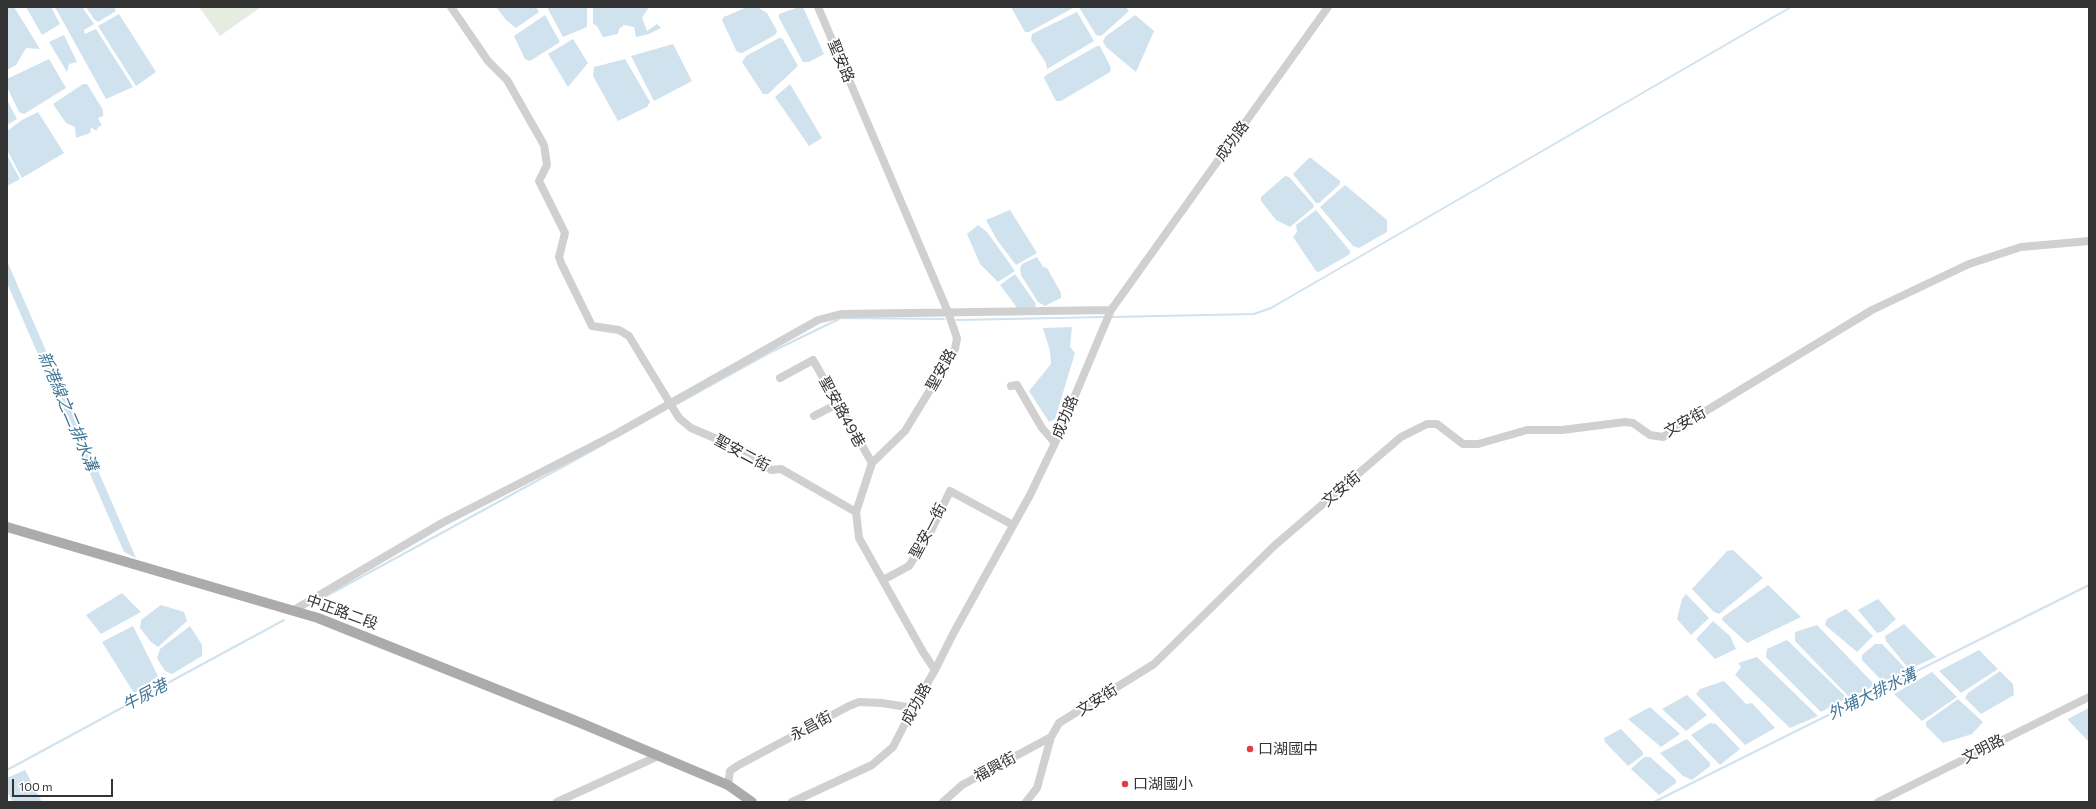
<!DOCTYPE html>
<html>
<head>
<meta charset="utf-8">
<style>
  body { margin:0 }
  #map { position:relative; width:2096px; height:809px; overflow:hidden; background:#fff; font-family:Commissioner,sans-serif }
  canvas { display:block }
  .frame { position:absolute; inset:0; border:8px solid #333; pointer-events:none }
  .scale { position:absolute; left:12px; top:779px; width:101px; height:18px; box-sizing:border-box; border:2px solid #333; border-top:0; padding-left:5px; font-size:12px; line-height:14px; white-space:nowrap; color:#333; -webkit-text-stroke:3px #fff; paint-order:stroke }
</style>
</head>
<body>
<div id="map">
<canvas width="2096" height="809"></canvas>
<div class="frame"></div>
<div class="scale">100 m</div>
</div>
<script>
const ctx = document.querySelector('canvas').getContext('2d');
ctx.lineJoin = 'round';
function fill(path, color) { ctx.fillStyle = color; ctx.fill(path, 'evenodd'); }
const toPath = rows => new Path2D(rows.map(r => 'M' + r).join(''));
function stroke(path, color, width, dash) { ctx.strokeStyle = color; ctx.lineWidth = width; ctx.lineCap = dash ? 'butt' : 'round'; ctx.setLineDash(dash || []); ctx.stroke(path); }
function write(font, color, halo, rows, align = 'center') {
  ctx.font = font + ' Commissioner,"Noto Sans TC",sans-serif'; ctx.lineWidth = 4; ctx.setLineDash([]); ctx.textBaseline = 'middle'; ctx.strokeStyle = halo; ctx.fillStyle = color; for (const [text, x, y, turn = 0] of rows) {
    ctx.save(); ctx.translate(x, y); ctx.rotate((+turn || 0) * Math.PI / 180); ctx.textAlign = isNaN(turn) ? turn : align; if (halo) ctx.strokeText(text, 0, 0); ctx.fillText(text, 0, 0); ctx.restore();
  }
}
const green = toPath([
  [199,7,261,7,220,36]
]);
const water = toPath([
  [7,7,14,7,40,49,26,48,16,65,7,70],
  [26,7,51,7,60,24,42,35],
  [55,7,82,7,94,24,84,30,85,34,96,29,133,87,106,99],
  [86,7,114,7,116,11,98,22,94,19],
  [496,7,536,7,539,12,516,28,506,20],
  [547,7,587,7,587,27,563,37],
  [593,7,649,7,642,18,647,31,657,24,661,28,649,34,636,37,634,27,624,25,619,29,618,34,603,37,597,26,593,24],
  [747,7,757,7,767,13,777,31,775,35,742,53,737,52,722,20,724,17],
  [799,7,803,7,824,54,809,62,803,62,779,18,779,14],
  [1011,7,1072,7,1073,8,1029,32,1025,32],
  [1079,7,1126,7,1129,11,1101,36,1096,35],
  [1077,12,1094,41,1047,69,1046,63,1031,40,1032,34],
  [119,14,156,72,136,86,98,26],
  [545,15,560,42,530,61,525,59,514,36],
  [1135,15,1154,31,1136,72,1106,47,1103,42,1105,37],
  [64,35,77,62,69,64,67,72,49,42],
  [779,38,782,38,798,66,768,94,763,94,742,62,746,56],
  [573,39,588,63,568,87,548,54],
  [673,44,692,81,654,101,631,56],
  [1097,46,1100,46,1111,68,1110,72,1061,101,1056,101,1044,78,1046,75],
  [49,59,66,88,24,114,19,112,7,87,7,79],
  [625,59,650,102,647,107,618,121,593,76,594,67],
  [83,84,87,84,103,110,103,116,98,118,102,126,99,126,96,131,91,127,90,133,76,138,75,127,66,123,53,104],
  [790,84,822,138,809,146,775,97],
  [7,100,17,119,7,125],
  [38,112,64,153,22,178,7,150,7,131,22,120],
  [7,155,20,179,7,186],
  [1309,158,1311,158,1340,181,1340,184,1319,203,1316,203,1293,174],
  [1285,176,1289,177,1313,204,1314,207,1290,227,1276,220,1261,201,1261,197],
  [1345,185,1387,220,1387,232,1359,248,1353,246,1320,207],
  [1010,210,1037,253,1016,265,997,240,986,220],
  [1316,210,1350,251,1350,254,1319,272,1316,271,1293,237,1297,232,1296,225],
  [978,225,987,232,1015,271,998,282,980,264,967,234],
  [1037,257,1043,267,1047,268,1061,293,1061,298,1045,306,1038,302,1021,275,1020,268,1022,264],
  [7,261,136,558,124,552,7,283],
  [1015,274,1036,304,1035,308,1018,309,1000,285],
  [1072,327,1070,347,1075,353,1055,419,1049,422,1029,391,1051,364,1050,351,1043,328],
  [1733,550,1763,578,1719,614,1714,612,1692,589,1727,551],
  [1768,585,1801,617,1747,643,1722,620,1723,617],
  [122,593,141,612,101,634,86,615],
  [1686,594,1709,618,1691,635,1677,619,1682,599],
  [1878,599,1896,619,1883,631,1877,633,1858,610],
  [161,605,184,612,187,621,158,647,151,642,140,628,141,620],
  [1846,609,1873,636,1857,652,1825,625,1827,619],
  [1713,621,1730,636,1736,649,1715,659,1696,639],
  [1904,624,1936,657,1909,669,1886,641,1885,636],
  [1817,625,1872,682,1873,686,1850,698,1795,641,1795,632],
  [133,626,158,676,134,693,102,642],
  [190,626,202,645,202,656,172,674,165,671,157,658,160,649],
  [1787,640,1845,696,1845,699,1821,712,1766,657,1767,649],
  [1875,644,1882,644,1905,668,1906,673,1884,683,1862,660,1862,655],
  [1979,650,1998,669,1961,693,1939,671],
  [1757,657,1818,716,1790,728,1735,675,1741,667,1738,663],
  [2000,671,2013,684,2014,695,1981,714,1965,698,1968,693],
  [1932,672,1957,697,1922,721,1894,694],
  [1724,681,1746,704,1752,703,1775,728,1745,745,1696,694,1700,689],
  [1687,695,1707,715,1686,731,1662,709],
  [1958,699,1983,722,1972,734,1943,743,1926,726,1926,722],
  [1650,707,1680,734,1661,747,1628,719],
  [2089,708,2089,742,2069,721,2068,719],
  [1710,723,1716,724,1740,749,1720,765,1691,735],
  [1621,729,1643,752,1643,755,1628,766,1605,742,1604,738],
  [1687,739,1710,763,1710,766,1692,780,1683,776,1660,753],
  [1644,757,1650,757,1676,780,1676,783,1659,795,1631,769],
  [25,770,42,802,13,802,7,792,7,778]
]);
const stream = toPath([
  [1111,317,1254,314,1271,308,1791,7],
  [957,320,1106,317],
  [675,405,771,352,841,318,944,319],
  [310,605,606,443],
  [7,770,284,620],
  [1654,802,2089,585]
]);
const minor = toPath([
  [451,7,488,61,507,80,544,145,547,165,539,181,565,233,559,257,561,263,592,326,619,330,629,336,679,418,691,428,750,453,771,470,781,469,856,512],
  [818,7,948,312,957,338,955,349,905,431,872,463,856,512,859,538,923,652,935,670],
  [780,378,813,360,872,463],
  [1011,386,1017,385,1042,428,1055,443],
  [814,416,837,404],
  [883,580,909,566,929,535,950,491,1013,525],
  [294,610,442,523,616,434,818,320,841,314,1111,310],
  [728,785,730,771,737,766,849,706,859,702,882,703,913,708],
  [557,802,656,757],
  [792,802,872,765,893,747,913,708,935,670,953,634,1030,495,1055,443,1111,310,1328,7],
  [943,802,962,785,1051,737],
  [1026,802,1037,788,1051,737,1059,723,1154,664,1274,546,1401,437,1427,424,1437,424,1463,444,1478,444,1527,430,1562,430,1625,422,1633,423,1650,435,1663,437,1872,310,1969,264,2021,247,2089,241],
  [1878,802,2089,697]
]);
const major = toPath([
  [7,527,318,618,576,721,728,785,752,802]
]);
const markers = [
  [1250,749,4,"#e63946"],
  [1125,784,4,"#e63946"]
];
const streetNames = [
  ["聖安路",841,61,67],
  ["成功路",1232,141,-54],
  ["聖安路",941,370,-61],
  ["聖安路49巷",842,412,61],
  ["成功路",1065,417,-68],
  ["文安街",1685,422,-29],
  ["聖安二街",742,453,28],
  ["文安街",1341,489,-40],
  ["聖安一街",928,531,-62],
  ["中正路二段",342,612,20],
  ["文安街",1097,700,-32],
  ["成功路",916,704,-61],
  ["永昌街",811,726,-28],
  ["文明路",1983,749,-27],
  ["福興街",995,767,-28]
];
const poiNames = [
  ["口湖國中",1258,749],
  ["口湖國小",1133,784]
];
const waterNames = [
  ["新港線之二排水溝",68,411,67],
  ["外埔大排水溝",1872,694,-26],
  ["牛尿港",145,695,-28]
];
fill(green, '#e6ecdf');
fill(water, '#cfe2ee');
stroke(stream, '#cfe2ee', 2);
stroke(minor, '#d0d0d0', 8);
stroke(major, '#ababab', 10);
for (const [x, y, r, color] of markers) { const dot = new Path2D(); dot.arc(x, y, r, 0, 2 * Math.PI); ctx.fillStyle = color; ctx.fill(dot); stroke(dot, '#fff', 1.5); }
write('15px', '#333', '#fff', streetNames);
write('15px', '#333', '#fff', poiNames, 'left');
write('italic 16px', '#3f7597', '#fff', waterNames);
</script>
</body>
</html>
